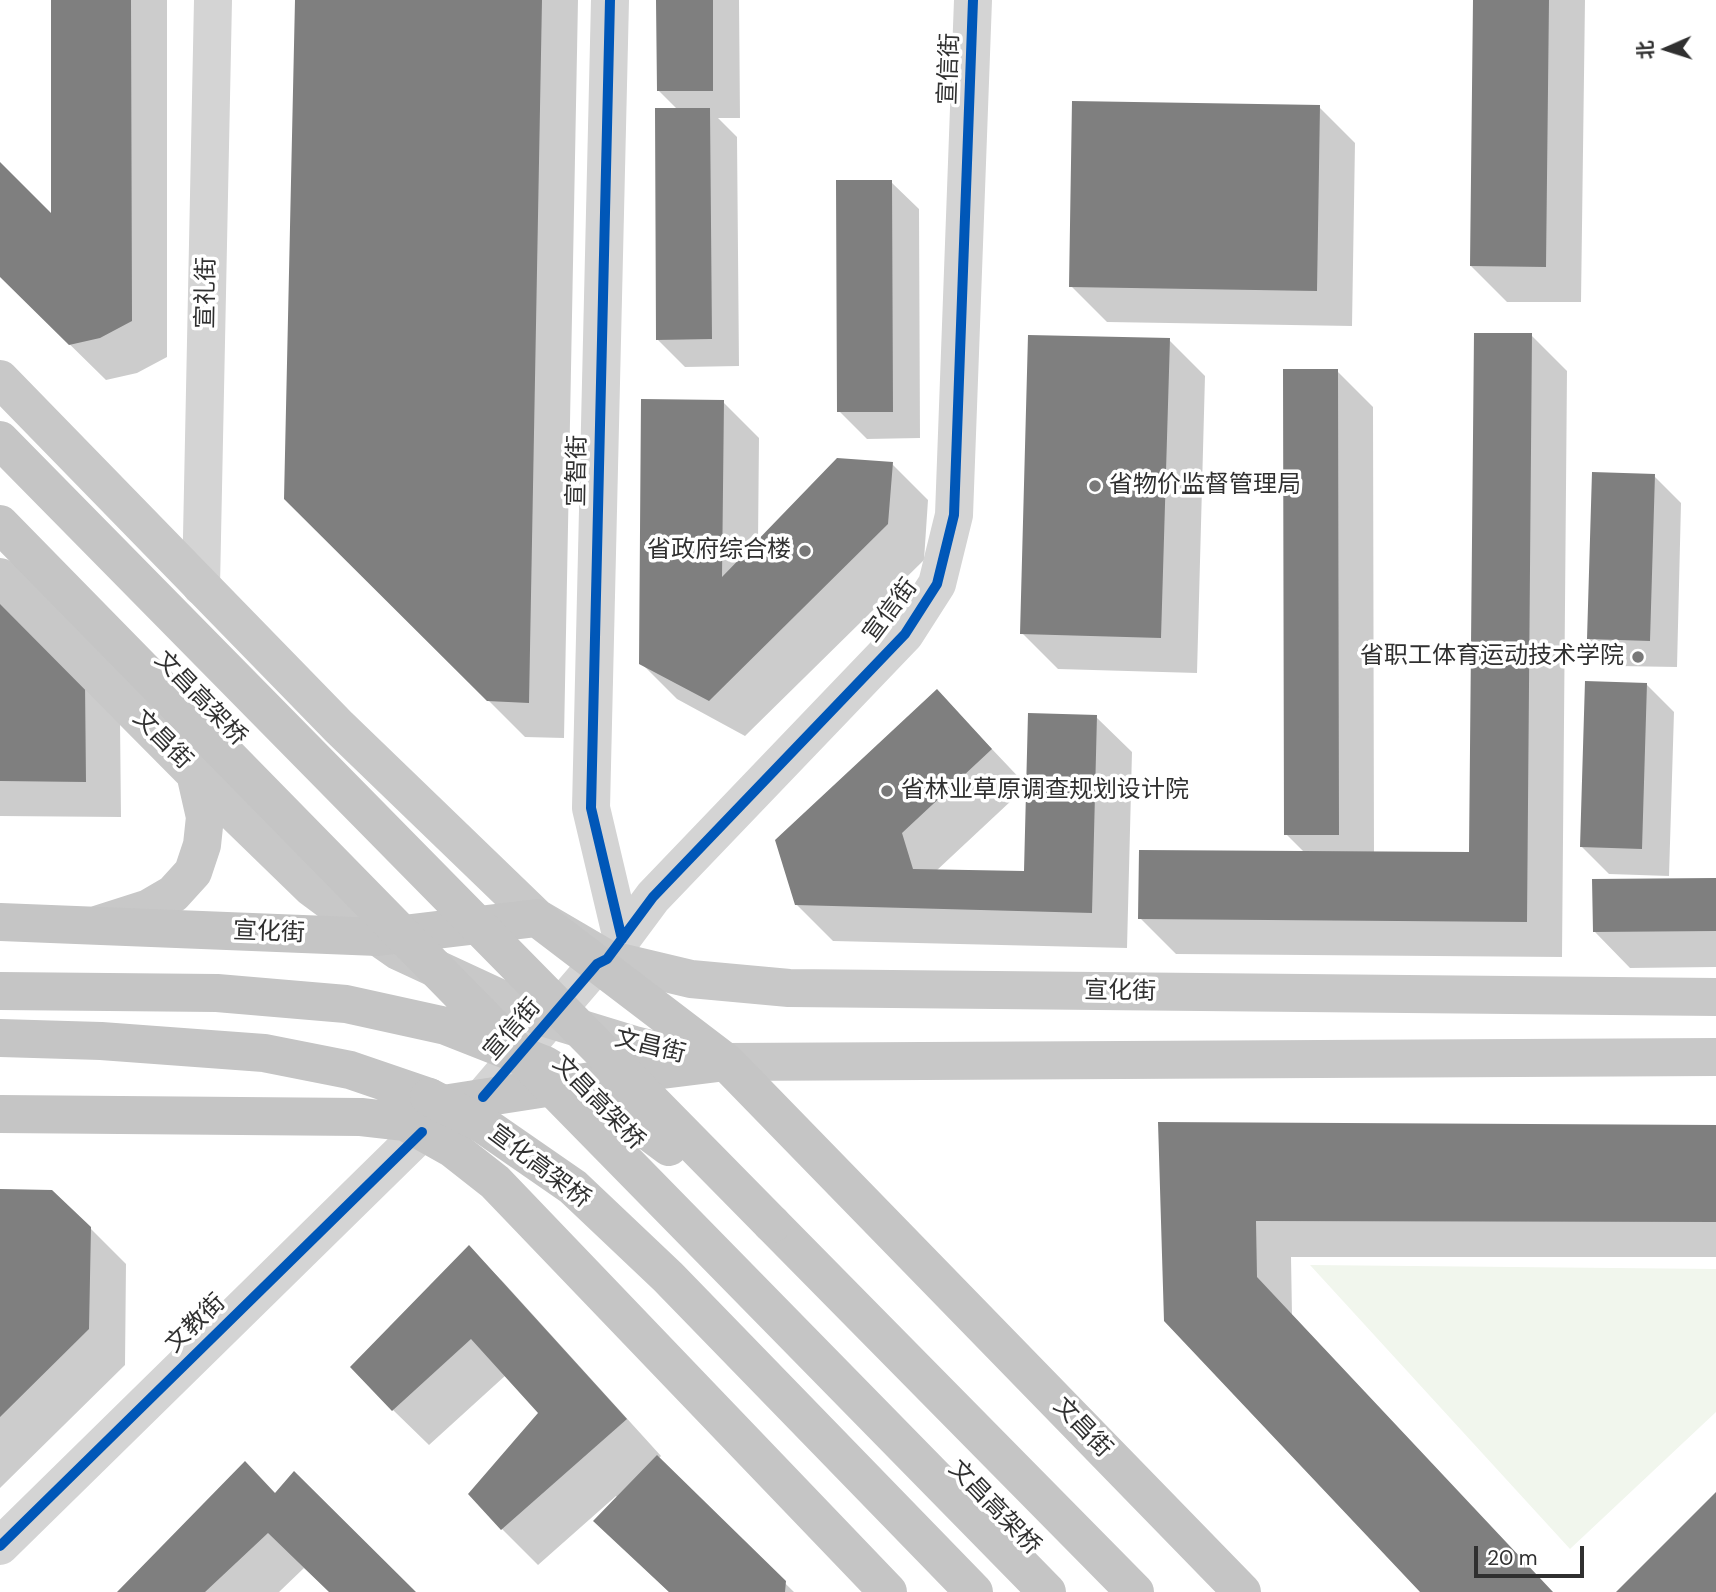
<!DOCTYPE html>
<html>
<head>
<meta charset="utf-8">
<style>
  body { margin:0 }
  #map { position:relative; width:1716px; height:1592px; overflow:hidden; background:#fff; font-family:"DM Sans","Noto Sans SC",sans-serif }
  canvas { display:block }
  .north { position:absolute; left:1632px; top:14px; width:70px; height:70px; -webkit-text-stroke:5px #fff; paint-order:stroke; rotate:267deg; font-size:19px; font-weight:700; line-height:28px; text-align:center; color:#303030 }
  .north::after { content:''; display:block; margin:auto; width:24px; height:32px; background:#303030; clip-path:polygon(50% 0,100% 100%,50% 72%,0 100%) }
  .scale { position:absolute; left:1474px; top:1546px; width:110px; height:32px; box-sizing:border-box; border:4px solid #303030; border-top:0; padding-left:9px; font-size:21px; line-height:24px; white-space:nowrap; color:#303030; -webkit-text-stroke:5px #fff; paint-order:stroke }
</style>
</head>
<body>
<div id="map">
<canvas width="1716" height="1592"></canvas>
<div class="north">北</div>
<div class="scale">20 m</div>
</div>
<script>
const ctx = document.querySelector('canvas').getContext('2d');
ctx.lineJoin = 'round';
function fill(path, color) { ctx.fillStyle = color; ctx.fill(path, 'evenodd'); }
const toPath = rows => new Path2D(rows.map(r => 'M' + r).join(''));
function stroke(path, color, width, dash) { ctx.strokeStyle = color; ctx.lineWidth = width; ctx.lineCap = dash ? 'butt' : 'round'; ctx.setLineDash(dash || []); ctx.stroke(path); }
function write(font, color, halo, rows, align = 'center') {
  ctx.font = font + ' "DM Sans","Noto Sans SC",sans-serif'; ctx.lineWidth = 7; ctx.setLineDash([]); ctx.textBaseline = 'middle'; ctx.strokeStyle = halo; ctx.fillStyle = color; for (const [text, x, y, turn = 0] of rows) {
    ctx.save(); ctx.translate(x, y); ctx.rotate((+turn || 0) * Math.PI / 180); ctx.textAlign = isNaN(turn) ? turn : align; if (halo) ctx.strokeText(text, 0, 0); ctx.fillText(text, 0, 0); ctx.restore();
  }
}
const green = toPath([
  [1310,1265,1716,1269,1716,1412,1570,1549]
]);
const shadow = toPath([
  [53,0,167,0,167,357,137,373,106,380,0,276,0,164,52,217],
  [297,0,578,0,564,738,525,737,286,498],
  [658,0,739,0,740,118,718,118,737,137,739,366,685,367,657,339,678,110,659,91],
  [1475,0,1585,0,1581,302,1507,302,1471,266],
  [1319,107,1355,143,1352,326,1107,322,1071,286],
  [891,182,919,209,920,438,867,439,839,411],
  [1531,335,1567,371,1562,957,1176,954,1140,918,1305,853,1286,834,1337,371,1373,407,1374,853,1471,854],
  [1169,340,1205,376,1197,673,1058,669,1022,633],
  [723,402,759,438,758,543,892,464,928,500,924,560,745,736,677,699,641,663],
  [1654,476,1681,503,1677,667,1617,666,1589,639],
  [0,605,120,721,121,817,0,816],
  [1646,684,1674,712,1669,876,1609,874,1582,847],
  [1096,717,1132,752,1127,948,833,941,797,905,972,728,1027,786,936,871,1026,873],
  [1716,879,1716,967,1630,968,1595,932],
  [1160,1124,1716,1127,1716,1257,1291,1257,1292,1315,1552,1592,1422,1592],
  [0,1191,90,1228,126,1264,125,1365,0,1488],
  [469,1247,504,1283,661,1456,658,1459,794,1592,669,1592,595,1521,618,1498,616,1496,538,1565,502,1529,471,1494,541,1413,506,1375,429,1445,393,1410],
  [276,1494,413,1592,330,1592,304,1568,279,1592,119,1592]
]);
const building = toPath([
  [51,0,131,0,132,321,100,338,69,345,0,277,0,162,51,213],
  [295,0,542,0,529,703,487,701,284,499],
  [656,0,713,0,713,91,657,91],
  [1473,0,1549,0,1546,267,1470,266],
  [1072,101,1320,105,1317,291,1069,287],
  [655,108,710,108,712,339,656,340],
  [836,180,892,180,893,412,837,412],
  [1474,333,1532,333,1527,922,1138,919,1139,850,1469,852],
  [1028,335,1170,338,1161,638,1020,634],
  [1283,369,1338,369,1339,835,1284,835],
  [641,399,724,400,722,577,837,458,893,462,888,524,709,701,639,664],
  [1592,472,1655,474,1650,641,1587,639],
  [0,602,85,683,86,782,0,781],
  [1585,681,1647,683,1642,849,1580,847],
  [937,689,992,749,902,833,913,869,1024,871,1028,713,1097,715,1092,913,795,905,775,840],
  [1716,878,1716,931,1593,932,1592,879],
  [1158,1122,1716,1125,1716,1222,1256,1221,1257,1277,1553,1592,1420,1592,1164,1321],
  [0,1189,52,1190,91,1227,89,1329,0,1417],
  [469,1245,627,1419,501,1530,468,1494,538,1413,471,1339,392,1411,350,1367],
  [657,1455,786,1581,785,1592,669,1592,593,1521],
  [245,1461,275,1493,294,1471,416,1592,329,1592,268,1533,205,1592,117,1592],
  [1716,1492,1716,1592,1616,1592]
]);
const tertiary = toPath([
  [610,0,591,808,622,939],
  [201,586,213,0],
  [483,1097,597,964,607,959,653,897,905,634,937,584,954,515,973,0],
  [0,1546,422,1132]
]);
const primary = toPath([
  [0,379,339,727,537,918,607,959,691,979,789,988,1716,997],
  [0,577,217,796,312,888,378,937,398,951,536,1015,634,1045,670,1054,726,1062,1716,1057],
  [99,924,149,908,173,894,193,872,202,845,205,817,195,773]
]);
const trunk = toPath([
  [0,922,378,937,537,918,726,1062,1242,1592],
  [0,1038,101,1041,264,1053,350,1070,429,1097],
  [424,1107,662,1070,726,1062],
  [0,1114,361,1117,405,1122,453,1149,495,1182,888,1592],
  [772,1224,1135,1592]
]);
const trunkBridge = toPath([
  [0,440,772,1224],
  [0,524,1047,1592],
  [0,991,217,993,346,1004,446,1026,545,1065,622,1112,669,1147],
  [429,1097,482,1124,573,1187,668,1277,974,1592]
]);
const cycleway = toPath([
  [610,0,591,808,622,939],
  [483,1097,597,964,607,959,653,897,905,634,937,584,954,515,973,0],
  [0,1546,422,1132]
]);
const markers = [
  [1095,486,7,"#787878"],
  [805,551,7,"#787878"],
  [1638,657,7,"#787878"],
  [887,791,7,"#787878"]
];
const streetNames = [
  ["宣信街",950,69,-88],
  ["宣礼街",207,293,-89],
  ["宣智街",578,471,-89],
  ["宣信街",891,611,-53],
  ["文昌高架桥",200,699,46],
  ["文昌街",162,740,45],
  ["宣化街",269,933,2],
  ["宣化街",1120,992,1],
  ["宣信街",513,1030,-49],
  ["文昌街",650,1047,14],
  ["文昌高架桥",598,1103,46],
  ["宣化高架桥",539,1167,37],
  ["文教街",196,1324,-44],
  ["文昌街",1082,1428,46],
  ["文昌高架桥",994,1508,46]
];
const poiNames = [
  ["省物价监督管理局",1109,486],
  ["省政府综合楼",791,551,"right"],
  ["省职工体育运动技术学院",1624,657,"right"],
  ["省林业草原调查规划设计院",901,791]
];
fill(green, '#f1f6ed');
fill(shadow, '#0003');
fill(building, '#7f7f7f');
stroke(tertiary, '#d4d4d4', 38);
stroke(primary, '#c8c8c8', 38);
stroke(trunk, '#c5c5c5', 38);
stroke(trunkBridge, '#c5c5c5', 38);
stroke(cycleway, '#0057b8', 10);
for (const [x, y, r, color] of markers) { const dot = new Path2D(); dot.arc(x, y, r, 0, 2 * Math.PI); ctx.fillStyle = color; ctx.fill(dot); stroke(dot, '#fff', 2.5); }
write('24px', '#303030', '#fff', streetNames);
write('24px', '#303030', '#fff', poiNames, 'left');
</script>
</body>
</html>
